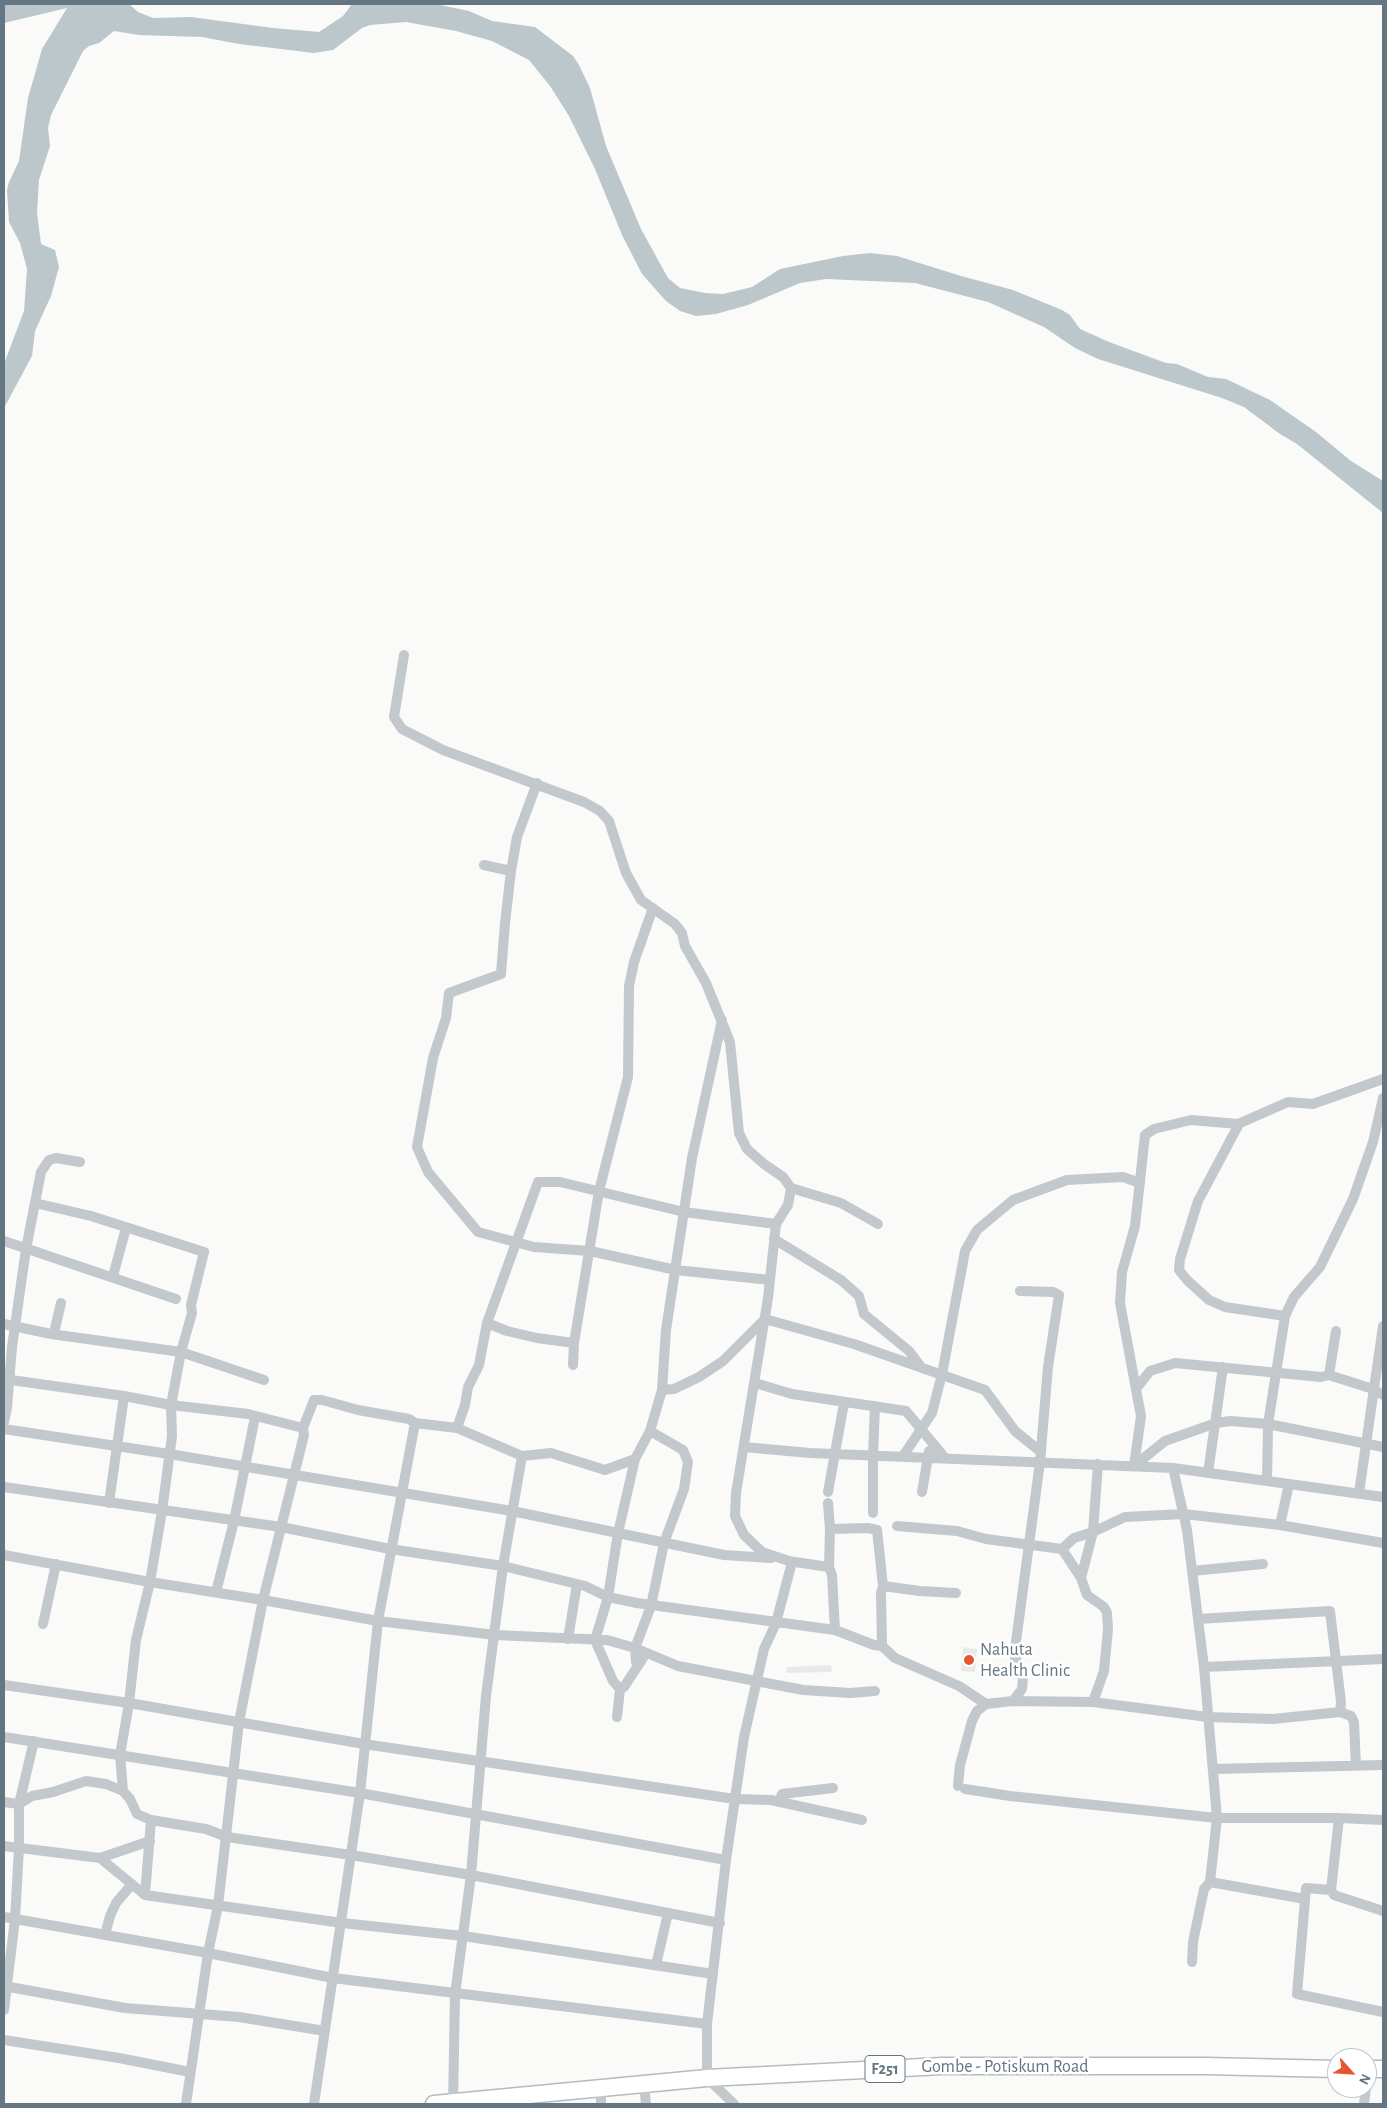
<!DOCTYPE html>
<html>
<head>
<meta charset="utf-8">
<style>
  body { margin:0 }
  #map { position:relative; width:1387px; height:2108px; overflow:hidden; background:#fafaf8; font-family:"Alegreya Sans",sans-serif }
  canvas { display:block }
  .frame { position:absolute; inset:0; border:5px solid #657683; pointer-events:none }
  .north { position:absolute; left:1327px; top:2048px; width:50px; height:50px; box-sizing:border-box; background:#fff; border:1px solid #c1c8cd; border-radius:50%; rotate:116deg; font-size:14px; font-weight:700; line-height:20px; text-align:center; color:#657683 }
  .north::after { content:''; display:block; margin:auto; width:18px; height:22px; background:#e4572e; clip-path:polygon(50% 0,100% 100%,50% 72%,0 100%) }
</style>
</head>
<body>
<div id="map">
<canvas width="1387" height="2108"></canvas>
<div class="frame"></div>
<div class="north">N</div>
</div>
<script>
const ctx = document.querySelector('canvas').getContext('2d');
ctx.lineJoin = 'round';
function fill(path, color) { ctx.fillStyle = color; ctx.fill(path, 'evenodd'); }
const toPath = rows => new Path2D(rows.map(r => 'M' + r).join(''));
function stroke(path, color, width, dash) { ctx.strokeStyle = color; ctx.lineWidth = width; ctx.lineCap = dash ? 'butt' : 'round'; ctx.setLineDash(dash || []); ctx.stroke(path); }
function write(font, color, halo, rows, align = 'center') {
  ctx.font = font + ' "Alegreya Sans",sans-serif'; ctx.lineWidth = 5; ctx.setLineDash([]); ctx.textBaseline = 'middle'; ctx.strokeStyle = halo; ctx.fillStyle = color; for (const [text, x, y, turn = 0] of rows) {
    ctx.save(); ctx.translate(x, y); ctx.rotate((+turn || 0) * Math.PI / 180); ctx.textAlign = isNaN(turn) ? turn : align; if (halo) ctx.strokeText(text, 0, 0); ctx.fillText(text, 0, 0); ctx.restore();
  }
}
const built = toPath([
  [963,1647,977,1649,975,1672,961,1671],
  [831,1665,832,1672,786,1673,787,1667]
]);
const water = toPath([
  [4,4,129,4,138,12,153,18,191,17,273,28,319,32,343,16,352,4,435,4,469,11,492,21,535,27,573,56,579,65,590,88,606,146,641,229,668,278,680,288,705,293,723,294,752,287,780,269,843,256,870,253,897,256,961,276,1013,290,1062,310,1070,315,1080,329,1109,342,1166,363,1177,364,1208,377,1226,379,1270,400,1316,432,1351,461,1383,481,1383,513,1297,444,1280,434,1244,407,1222,398,1098,359,1075,348,1044,327,988,302,915,283,826,279,800,283,748,305,716,314,696,316,680,311,666,301,642,274,622,235,595,169,569,116,550,86,529,60,492,41,456,31,406,22,370,25,362,28,333,50,314,53,239,44,202,37,139,35,114,31,99,43,89,46,83,51,51,115,48,128,50,146,39,180,37,213,41,244,55,250,59,267,51,296,35,331,32,356,4,408,4,364,24,311,27,269,20,243,9,222,7,190,9,182,19,161,28,98,42,49,67,8,4,23]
]);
const street = toPath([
  [404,655,394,717,402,729,443,750,584,802,600,811,609,821,626,873,641,900,675,924,682,933,685,946,706,983,730,1042,739,1133,747,1149,764,1164,783,1177,791,1188,788,1205,776,1224,768,1298,736,1493,735,1516,744,1535,762,1552,792,1562,776,1623,764,1649,744,1737,726,1860,707,2024,707,2078,734,2104],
  [537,783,517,837,511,871,505,923,501,974,449,993,446,1018,433,1058,417,1147,428,1172,478,1232,534,1247,590,1251,676,1270,770,1280],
  [484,865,511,871],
  [1383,1079,1313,1104,1288,1102,1238,1124,1191,1120,1154,1129,1145,1135,1135,1226,1122,1272,1120,1303,1141,1416,1134,1466,1165,1441,1216,1423,1230,1421,1268,1424,1383,1447],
  [1239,1124,1198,1201,1180,1259,1179,1270,1187,1280,1209,1300,1225,1307,1285,1316],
  [791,1188,841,1203,878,1224],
  [35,1203,91,1216,204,1252,191,1305,192,1313,181,1352,171,1405,172,1436,162,1511,150,1582,136,1640,129,1703,120,1755,123,1791,130,1799,137,1814,151,1820,206,1829,227,1837,351,1855,471,1875,720,1923],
  [774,1239,841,1280,859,1296,864,1314,909,1351,921,1367],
  [4,1241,176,1299],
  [113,1276,126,1228],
  [4,1324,51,1334,181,1352,264,1380],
  [54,1333,61,1303],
  [574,1343,537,1338,507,1331,487,1323,538,1182,560,1182,684,1212,776,1224],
  [573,1365,574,1343,599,1191,628,1077,629,986,634,962,653,908],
  [1329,1375,1336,1331],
  [4,1379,124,1396,171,1405,248,1414,303,1428],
  [755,1383,792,1394,906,1411,945,1458],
  [1136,1389,1150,1371,1175,1363,1321,1377,1329,1375,1373,1389,1383,1395],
  [662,1390,674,1389,699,1377,723,1361,765,1319,854,1344,985,1390,1015,1431,1041,1452],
  [4,1422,7,1408,12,1347,26,1249,41,1172,49,1160,56,1158,80,1162],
  [457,1428,465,1405,468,1387,479,1365,487,1323],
  [4,1429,169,1454,512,1511,724,1555,771,1558],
  [650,1431,662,1390,666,1330,692,1158,722,1020],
  [744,1447,810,1453,1173,1468,1383,1497],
  [903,1456,932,1413,942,1374,963,1262,965,1251,977,1230,1013,1200,1067,1180,1123,1177,1140,1183],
  [1173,1468,1187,1530,1204,1667,1217,1818,1210,1882,1204,1889,1193,1942,1192,1962],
  [1208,1473,1223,1367],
  [1267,1481,1268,1424,1285,1316,1294,1297,1320,1267,1353,1199,1373,1142,1383,1098],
  [4,1487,281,1527,390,1549,503,1566,585,1586,608,1597,637,1603,835,1630,874,1645,882,1646,895,1658,959,1686,986,1704],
  [828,1492,844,1403],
  [922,1492,929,1451],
  [1359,1493,1383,1326],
  [109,1503,124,1396],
  [828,1503,830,1529,829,1567,832,1575,835,1630],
  [873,1513,873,1455,875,1406],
  [1280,1525,1289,1484],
  [897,1526,957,1531,986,1539,1062,1549,1074,1538,1093,1532,1125,1517,1184,1514,1280,1525,1383,1543],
  [830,1529,868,1528,877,1530,883,1586,881,1593,882,1646],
  [1062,1549,1081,1578,1087,1595,1104,1607,1107,1613,1108,1629,1104,1671,1093,1702],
  [4,1555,150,1582,263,1600,378,1621,495,1635,607,1640,635,1648,678,1666,803,1690,850,1693,875,1691],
  [788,1561,829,1567],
  [1192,1571,1263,1564],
  [1081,1578,1093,1532,1098,1464],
  [883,1586,920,1591,956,1593],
  [216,1592,234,1521,255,1417],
  [1198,1619,1330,1611,1341,1702,1340,1712],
  [43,1624,56,1564],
  [568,1639,577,1584],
  [1204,1667,1383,1659],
  [4,1685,129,1703,364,1744,735,1799,771,1800,862,1820],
  [620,1689,624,1687,643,1658],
  [1013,1701,1093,1702,1208,1717,1273,1719,1340,1712,1351,1716,1354,1722,1356,1766],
  [617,1717,620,1689,613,1681,595,1640,608,1597,618,1533,635,1459,650,1431,683,1450,688,1462,684,1489,664,1543,651,1606,635,1648,636,1662],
  [4,1737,360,1793,726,1860],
  [1213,1769,1383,1765],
  [958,1786,960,1765,972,1721,977,1711,986,1704,1013,1701,1022,1689,1023,1678,1015,1657,1015,1649,1040,1462,1048,1367,1059,1295,1053,1292,1020,1291],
  [965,1789,1010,1796,1217,1818,1339,1818,1383,1820],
  [4,1802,19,1804,32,1796,53,1792,86,1781,106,1784,123,1791],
  [779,1802,782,1794,833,1788],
  [1339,1818,1331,1890,1334,1895,1383,1911],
  [4,1846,100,1858,150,1841],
  [100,1858,145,1895,342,1923,463,1936,713,1974],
  [1210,1882,1305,1899],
  [1331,1890,1306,1888,1297,1994,1383,2012],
  [145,1895,151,1820],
  [4,1917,208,1953,333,1978,707,2024],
  [105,1935,110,1916,116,1903,132,1884],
  [656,1965,668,1913],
  [4,1986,125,2008,239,2017,325,2031],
  [4,2010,15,1919,19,1848,19,1804,34,1741],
  [4,2040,119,2058,190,2072],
  [644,2084,646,2104],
  [601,2087,601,2104],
  [186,2104,208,1953,218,1906,239,1722,263,1600,304,1435,303,1428,314,1400,322,1400,358,1410,409,1419,415,1423,457,1428,522,1456,551,1453,605,1470,635,1459],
  [314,2104,360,1793,378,1621,415,1423],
  [453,2104,455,1994,471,1875,486,1696,503,1566,522,1456],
  [1364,2104,1366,2088]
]);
const primary = toPath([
  [1367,2069,1383,2069],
  [434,2104,707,2078,942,2066,1206,2066,1337,2069]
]);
const markers = [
  [969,1660,6,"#e4572e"]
];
const shields = [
  [885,2069,40]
];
const shieldNames = [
  ["F251",885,2069]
];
const poiNames = [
  ["Nahuta",980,1650],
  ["Health Clinic",980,1671]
];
const streetNames = [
  ["Gombe - Potiskum Road",1005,2067]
];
fill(built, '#e8e9e9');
fill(water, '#bbc7cb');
stroke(primary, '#b5babe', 19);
stroke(street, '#c3c8cc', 10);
stroke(primary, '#fff', 16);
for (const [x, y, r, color] of markers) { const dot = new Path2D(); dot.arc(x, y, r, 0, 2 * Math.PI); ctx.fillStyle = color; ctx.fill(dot); stroke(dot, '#fff', 2); }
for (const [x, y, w] of shields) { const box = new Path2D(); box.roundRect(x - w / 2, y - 13.5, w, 27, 4); ctx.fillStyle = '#fff'; ctx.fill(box); stroke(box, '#657683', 1); }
write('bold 16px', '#657683', null, shieldNames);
write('18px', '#657683', '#fff', poiNames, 'left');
write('18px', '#657683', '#fff', streetNames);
</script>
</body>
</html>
